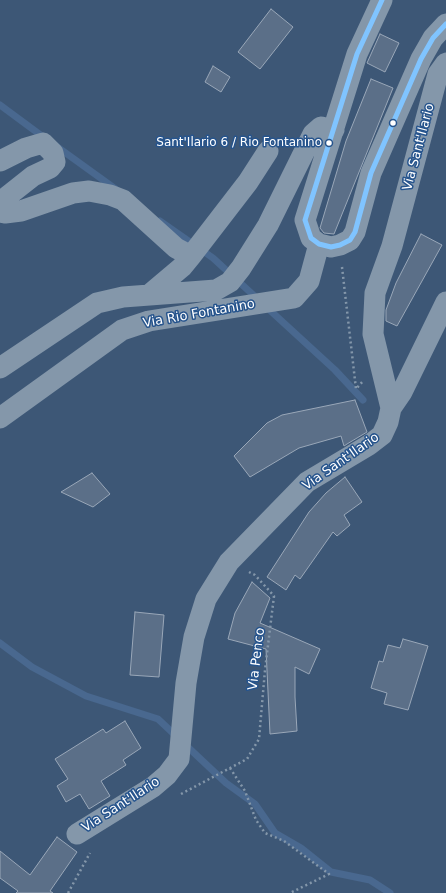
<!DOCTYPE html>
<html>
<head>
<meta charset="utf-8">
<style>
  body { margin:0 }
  canvas { display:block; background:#3d5776 }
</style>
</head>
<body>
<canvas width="446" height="893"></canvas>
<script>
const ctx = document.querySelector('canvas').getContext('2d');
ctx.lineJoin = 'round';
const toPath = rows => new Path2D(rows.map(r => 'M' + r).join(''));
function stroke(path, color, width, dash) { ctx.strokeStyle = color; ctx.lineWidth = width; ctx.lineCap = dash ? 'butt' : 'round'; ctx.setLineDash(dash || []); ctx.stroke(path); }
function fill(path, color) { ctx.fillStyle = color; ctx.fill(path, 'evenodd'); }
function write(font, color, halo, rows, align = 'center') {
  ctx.font = font + ' "DejaVu Sans",sans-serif'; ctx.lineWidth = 3; ctx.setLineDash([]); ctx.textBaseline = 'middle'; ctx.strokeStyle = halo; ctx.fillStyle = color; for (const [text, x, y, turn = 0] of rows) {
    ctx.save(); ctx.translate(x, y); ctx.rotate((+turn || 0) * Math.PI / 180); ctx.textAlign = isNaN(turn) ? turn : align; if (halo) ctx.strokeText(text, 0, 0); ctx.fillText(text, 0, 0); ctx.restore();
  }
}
const stream = toPath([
  [0,105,46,139],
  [56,146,117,190],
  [160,221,213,258,335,370,363,400],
  [0,643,32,667,86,696,158,719,226,783,255,804,275,833,301,848,331,872,370,880,390,893]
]);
const building = toPath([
  [271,9,293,27,260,69,238,52,271,9],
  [380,34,399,43,385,72,367,63,380,34],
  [213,66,230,77,221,92,205,82,213,66],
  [371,79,393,88,334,234,324,233,320,228,346,141,371,79],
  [421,234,442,245,397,326,386,321,386,310,396,283,421,234],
  [355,400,367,432,347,444,344,446,341,436,299,448,250,477,234,456,267,423,282,415,355,400],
  [92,473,110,494,93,507,61,492,92,473],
  [345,477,362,502,344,515,350,525,337,536,333,532,300,579,295,575,286,590,267,577,309,512,326,493,345,477],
  [252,582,270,598,260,623,320,649,309,674,295,667,295,697,297,731,270,734,266,649,228,639,235,613,252,582],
  [135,612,164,615,159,677,130,675,135,612],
  [403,639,428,646,408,710,384,704,387,693,371,688,379,661,383,662,388,645,400,648,403,639],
  [125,721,141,748,123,760,126,765,101,781,110,796,89,809,80,794,66,802,57,786,68,779,55,759,103,729,106,733,125,721],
  [57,837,77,852,50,891,53,893,16,893,18,891,0,878,0,851,30,875,57,837]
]);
const path = toPath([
  [342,267,356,389,363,381],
  [230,768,245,791,256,820,265,833,284,841,329,874,290,893],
  [181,794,247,759,259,739,265,670,274,596,255,575,249,572],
  [68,893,90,853]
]);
const minor = toPath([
  [382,0,357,54,305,220,311,238,319,244,331,247,340,245,350,240,355,232,371,173,421,59,433,38,446,24],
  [0,161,26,148,43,143,53,153,55,162,50,168,33,176,0,202],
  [0,212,5,213,21,211,73,193,89,191,110,195,123,200,176,248,191,256],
  [150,294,182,267,191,256,248,182,268,151],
  [0,368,97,303,123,297,216,290,230,282,241,268,268,225,313,134,321,127,334,130],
  [391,408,402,392,446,302],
  [0,418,122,330,149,321,294,298,309,281,319,244],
  [77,834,153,787,167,775,179,759,186,683,194,637,206,599,229,562,307,482,369,445,382,435,388,422,391,408,373,334,375,293,392,246,438,74,446,63]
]);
const bus1 = toPath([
  [382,0,357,54,305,220,311,238,319,244,331,247,340,245,350,240,355,232,371,173,421,59,433,38,446,24]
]);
const markers = [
  [393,123,3.5,"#fff"],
  [329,143,3.5,"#fff"]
];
const busNames = [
  ["Sant'Ilario 6 / Rio Fontanino",322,143]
];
const streetNames = [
  ["Via Sant'Ilario",419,147,-75],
  ["Via Rio Fontanino",199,314,-10],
  ["Via Sant'Ilario",341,462,-35],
  ["Via Penco",257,659,-83],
  ["Via Sant'Ilario",121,805,-33]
];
stroke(stream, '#49688f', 7);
fill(building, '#5b6f88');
stroke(building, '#99a7b8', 1);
stroke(path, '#8497aa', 2.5, [2, 3]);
stroke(minor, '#8497aa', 21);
stroke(bus1, '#80c4ff', 5);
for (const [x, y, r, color] of markers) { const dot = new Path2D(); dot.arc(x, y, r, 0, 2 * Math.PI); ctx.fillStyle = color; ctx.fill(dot); stroke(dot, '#26548d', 1.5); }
write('12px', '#fff', '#26548d', busNames, 'right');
write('13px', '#fff', '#26548d', streetNames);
</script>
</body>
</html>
